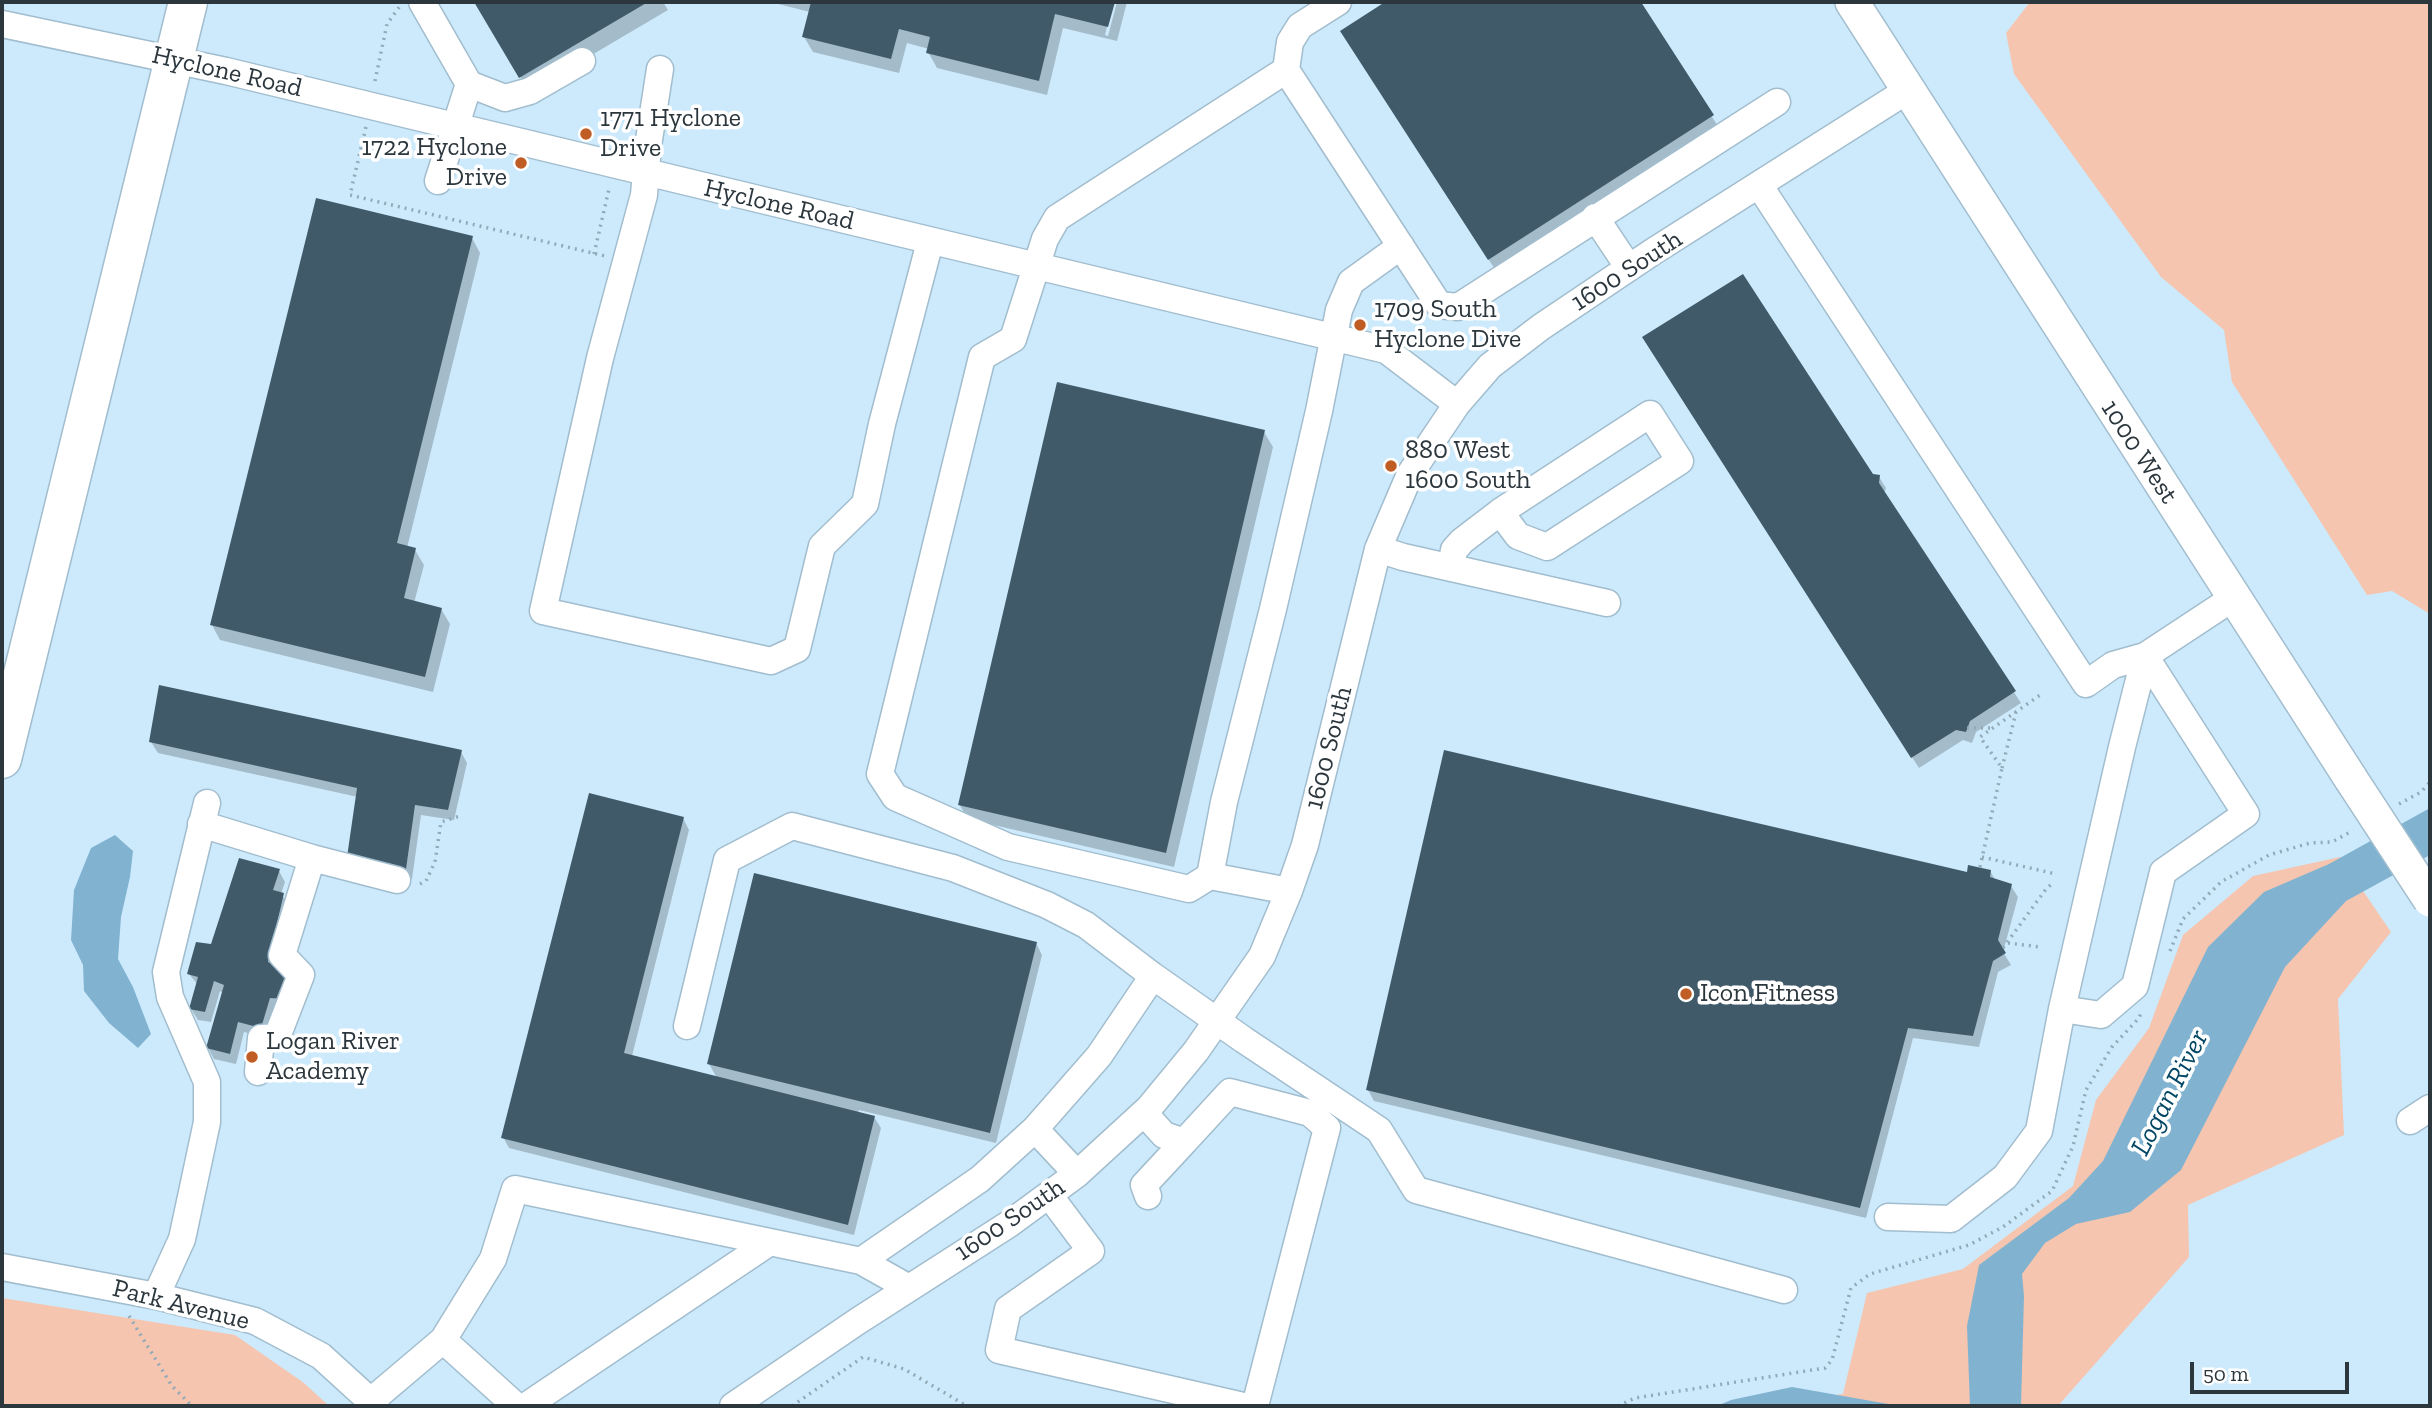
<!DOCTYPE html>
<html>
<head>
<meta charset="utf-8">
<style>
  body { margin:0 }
  #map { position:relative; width:2432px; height:1408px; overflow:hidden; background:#cdeafc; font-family:"Zilla Slab",serif }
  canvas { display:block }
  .frame { position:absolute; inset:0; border:4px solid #2b363d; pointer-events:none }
  .scale { position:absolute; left:2190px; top:1362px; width:159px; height:32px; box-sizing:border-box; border:4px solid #2b363d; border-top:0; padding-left:9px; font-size:21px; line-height:24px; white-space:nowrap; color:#2b363d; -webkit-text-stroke:5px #fff; paint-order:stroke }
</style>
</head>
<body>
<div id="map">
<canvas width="2432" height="1408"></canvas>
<div class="frame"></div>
<div class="scale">50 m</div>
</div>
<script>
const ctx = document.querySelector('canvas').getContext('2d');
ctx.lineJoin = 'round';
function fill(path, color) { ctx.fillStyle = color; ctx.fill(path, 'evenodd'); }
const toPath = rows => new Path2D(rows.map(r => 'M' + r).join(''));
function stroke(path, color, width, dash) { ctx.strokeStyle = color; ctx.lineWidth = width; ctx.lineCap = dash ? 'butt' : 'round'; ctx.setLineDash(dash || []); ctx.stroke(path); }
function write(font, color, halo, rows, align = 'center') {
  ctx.font = font + ' "Zilla Slab",serif'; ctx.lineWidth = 7; ctx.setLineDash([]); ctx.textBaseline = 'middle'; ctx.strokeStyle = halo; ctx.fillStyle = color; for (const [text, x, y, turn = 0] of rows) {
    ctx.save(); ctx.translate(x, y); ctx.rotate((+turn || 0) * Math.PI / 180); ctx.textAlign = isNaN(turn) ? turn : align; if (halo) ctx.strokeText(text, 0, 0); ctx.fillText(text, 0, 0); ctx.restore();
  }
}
const green = toPath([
  [2030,2,2430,2,2430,614,2392,591,2367,595,2232,382,2224,330,2161,277,2014,74,2006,33],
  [2340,857,2391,932,2338,999,2344,1135,2188,1205,2189,1257,2058,1406,1751,1406,1843,1394,1867,1293,1963,1269,2073,1186,2096,1100,2149,1028,2183,935,2253,876],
  [2,1298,235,1335,304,1383,329,1406,2,1406]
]);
const water = toPath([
  [2430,808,2430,855,2346,901,2285,967,2181,1170,2130,1212,2076,1224,2045,1243,2022,1274,2024,1296,2021,1406,1970,1406,1967,1326,1979,1265,2069,1198,2103,1161,2208,947,2264,892,2329,864],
  [115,835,133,851,130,877,121,917,118,959,133,987,151,1034,138,1048,109,1023,84,991,83,965,71,940,74,890,91,848],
  [1792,1387,1900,1406,1717,1406,1731,1400]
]);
const shadow = toPath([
  [476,2,663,2,668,10,529,92],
  [770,2,1113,2,1105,35,1108,36,1117,2,1127,2,1117,41,1063,28,1047,95,937,68,928,52,929,49,907,43,899,73,813,52,804,37,810,12],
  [1388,2,1639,2,1721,131,1498,274,1342,31],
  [472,238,480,253,407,548,415,550,424,565,414,603,441,609,450,624,433,692,220,640,212,625],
  [1650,348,1872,476,1879,477,1886,488,1884,494,2021,703,1976,732,1972,743,1963,740,1919,768],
  [1264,432,1273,447,1174,867,968,819,959,804],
  [151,742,461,752,467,763,454,820,421,815,412,879,355,868,358,797,158,753],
  [683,818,689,830,632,1056,717,1078,709,1064,1036,943,1042,955,996,1143,859,1110,858,1113,874,1117,881,1128,854,1235,509,1148,503,1137],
  [279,871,285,882,281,894,290,906,291,972,267,1038,244,1032,236,1064,214,1059,208,1048,223,993,220,991,211,1022,198,1020,191,1009,198,985,189,974],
  [1990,871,1996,881,2011,886,2018,897,2003,952,2011,965,1998,972,1979,1047,1913,1038,1866,1218,1374,1101,1368,1090,1968,874]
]);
const building = toPath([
  [474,2,648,2,519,78],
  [811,2,1115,2,1108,27,1055,14,1039,81,926,53,930,37,899,29,891,59,802,37],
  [1385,2,1641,2,1714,115,1488,260,1340,31],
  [316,198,473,236,397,543,416,548,404,598,442,608,425,677,210,625],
  [1743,274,1873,474,1880,475,1879,483,2016,691,1970,721,1966,732,1956,730,1911,758,1642,337],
  [1057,382,1265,430,1166,853,958,805],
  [159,685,462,750,448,810,415,805,406,869,347,857,357,788,149,742],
  [1444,750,1967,872,1968,865,1991,870,1990,877,2012,884,1998,940,2006,953,1993,961,1973,1036,1908,1028,1860,1208,1366,1090],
  [589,793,684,817,624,1053,875,1116,848,1225,501,1138],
  [239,858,280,869,273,890,284,893,268,962,292,970,285,999,270,998,261,1028,238,1022,230,1054,206,1048,224,985,214,981,205,1012,189,1009,198,977,187,974,196,942,211,944],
  [754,873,1037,942,990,1133,707,1064]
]);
const path = toPath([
  [375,81,387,24,400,6],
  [366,127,350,195,605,256],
  [594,254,609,189],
  [1967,728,1990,728],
  [2002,768,2016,712],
  [2399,804,2421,792,2430,782],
  [1982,857,2056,874],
  [1980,867,2002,768,1980,737,2043,693],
  [420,884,426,881,435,862,441,822,460,816],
  [2008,943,2040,947],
  [2003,948,2046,889,2054,882],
  [2170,951,2183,919,2221,882,2269,855,2310,843,2332,842,2352,831],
  [129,1316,172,1386,192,1406],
  [792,1406,863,1357,904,1369,967,1406],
  [1618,1406,1635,1398,1825,1368,1832,1360,1851,1288,1870,1274,1969,1245,2003,1227,2052,1191,2073,1146,2086,1090,2112,1047,2138,1019,2142,1012]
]);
const minor = toPath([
  [422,2,469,84],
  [2,24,226,71,1386,350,1457,404],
  [660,69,648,146,644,195,600,358,543,611,771,661,797,649,822,546,865,504,882,424,930,242],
  [1286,70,1439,305,1458,307,1777,102],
  [438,181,469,84,505,98,530,91,582,61],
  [1759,185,2086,684,2113,665,2145,656,2233,598],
  [1595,217,1629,268],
  [1378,549,1403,557,1607,603],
  [1451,568,1454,550,1462,541,1500,512,1650,414,1680,461,1547,547,1518,536,1500,512],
  [201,824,312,858,282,955,301,975,277,1037,261,1038,258,1072],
  [312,858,397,880],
  [1210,876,1224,802,1273,609,1319,411,1339,310,1351,282,1401,246],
  [1289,891,1210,876,1189,889,1008,847,895,797,880,774,982,357,1013,339,1045,239,1057,218,1286,70,1290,42,1300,26,1338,2],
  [2062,1009,2101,1015,2135,986,2163,872,2246,814,2145,656],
  [687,1026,727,860,792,826,953,868,1047,905,1086,925,1153,976,1244,1040,1379,1130,1416,1190,1784,1290],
  [1144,1113,1164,1135,1184,1142,1230,1092,1310,1113,1327,1128,1255,1406],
  [2410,1121,2430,1108],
  [1035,1129,1077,1174],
  [1049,1195,1091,1251,1008,1309,999,1350,1243,1406],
  [1148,1196,1144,1185,1184,1142],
  [1888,1217,1951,1219,2005,1177,2039,1131,2062,1009,2122,747,2145,656],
  [861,1261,980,1179,1035,1129,1099,1056,1153,976],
  [2,1267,156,1296,255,1321,321,1356,376,1406],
  [156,1296,182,1239,207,1122,207,1082,170,997,166,972,207,803],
  [443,1340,516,1406],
  [371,1401,443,1340,493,1259,515,1189,861,1261,909,1288],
  [526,1406,770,1242],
  [733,1406,858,1321,1009,1224,1077,1174,1149,1108,1196,1051,1262,956,1289,891,1305,845,1378,549,1410,474,1457,404,1490,366,1541,327,1654,251,1908,90]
]);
const major = toPath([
  [1852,2,2351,779]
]);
const highway = toPath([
  [2,759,188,2]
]);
const majorBridge = toPath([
  [2351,779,2430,900]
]);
const markers = [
  [586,134,7,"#c05d24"],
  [521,163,7,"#c05d24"],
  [1360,325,7,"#c05d24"],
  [1391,466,7,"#c05d24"],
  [1686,994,7,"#c05d24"],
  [252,1057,7,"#c05d24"]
];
const streetNames = [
  ["Hyclone Road",227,72,13],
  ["Hyclone Road",779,205,13],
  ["1600 South",1627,271,-33],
  ["1000 West",2139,452,57],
  ["1600 South",1329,748,-76],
  ["1600 South",1010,1220,-34],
  ["Park Avenue",181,1305,14]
];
const poiNames = [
  ["1771 Hyclone",600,119],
  ["Drive",600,149],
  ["1722 Hyclone",507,148,"right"],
  ["Drive",507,178,"right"],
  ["1709 South",1374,310],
  ["Hyclone Dive",1374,340],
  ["880 West",1405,451],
  ["1600 South",1405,481],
  ["Icon Fitness",1700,994],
  ["Logan River",266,1042],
  ["Academy",266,1072]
];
const waterNames = [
  ["Logan River",2170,1093,-63]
];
fill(green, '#f5c5af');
fill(water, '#81b3d1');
fill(shadow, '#0003');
fill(building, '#415a69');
stroke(minor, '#a1bdce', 29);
stroke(major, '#a1bdce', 36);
stroke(highway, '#a1bdce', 41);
stroke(path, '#92a9b7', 3.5, [2, 5]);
stroke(minor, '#fff', 26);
stroke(major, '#fff', 33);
stroke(highway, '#fff', 38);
stroke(majorBridge, '#a1bdce', 36, []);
stroke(majorBridge, '#fff', 33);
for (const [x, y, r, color] of markers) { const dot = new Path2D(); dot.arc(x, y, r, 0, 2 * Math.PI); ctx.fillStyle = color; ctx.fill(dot); stroke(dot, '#fff', 2.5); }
write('26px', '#2b363d', '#fff', streetNames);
write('26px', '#2b363d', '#fff', poiNames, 'left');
write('italic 28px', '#044866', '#fff', waterNames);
</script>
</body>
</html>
